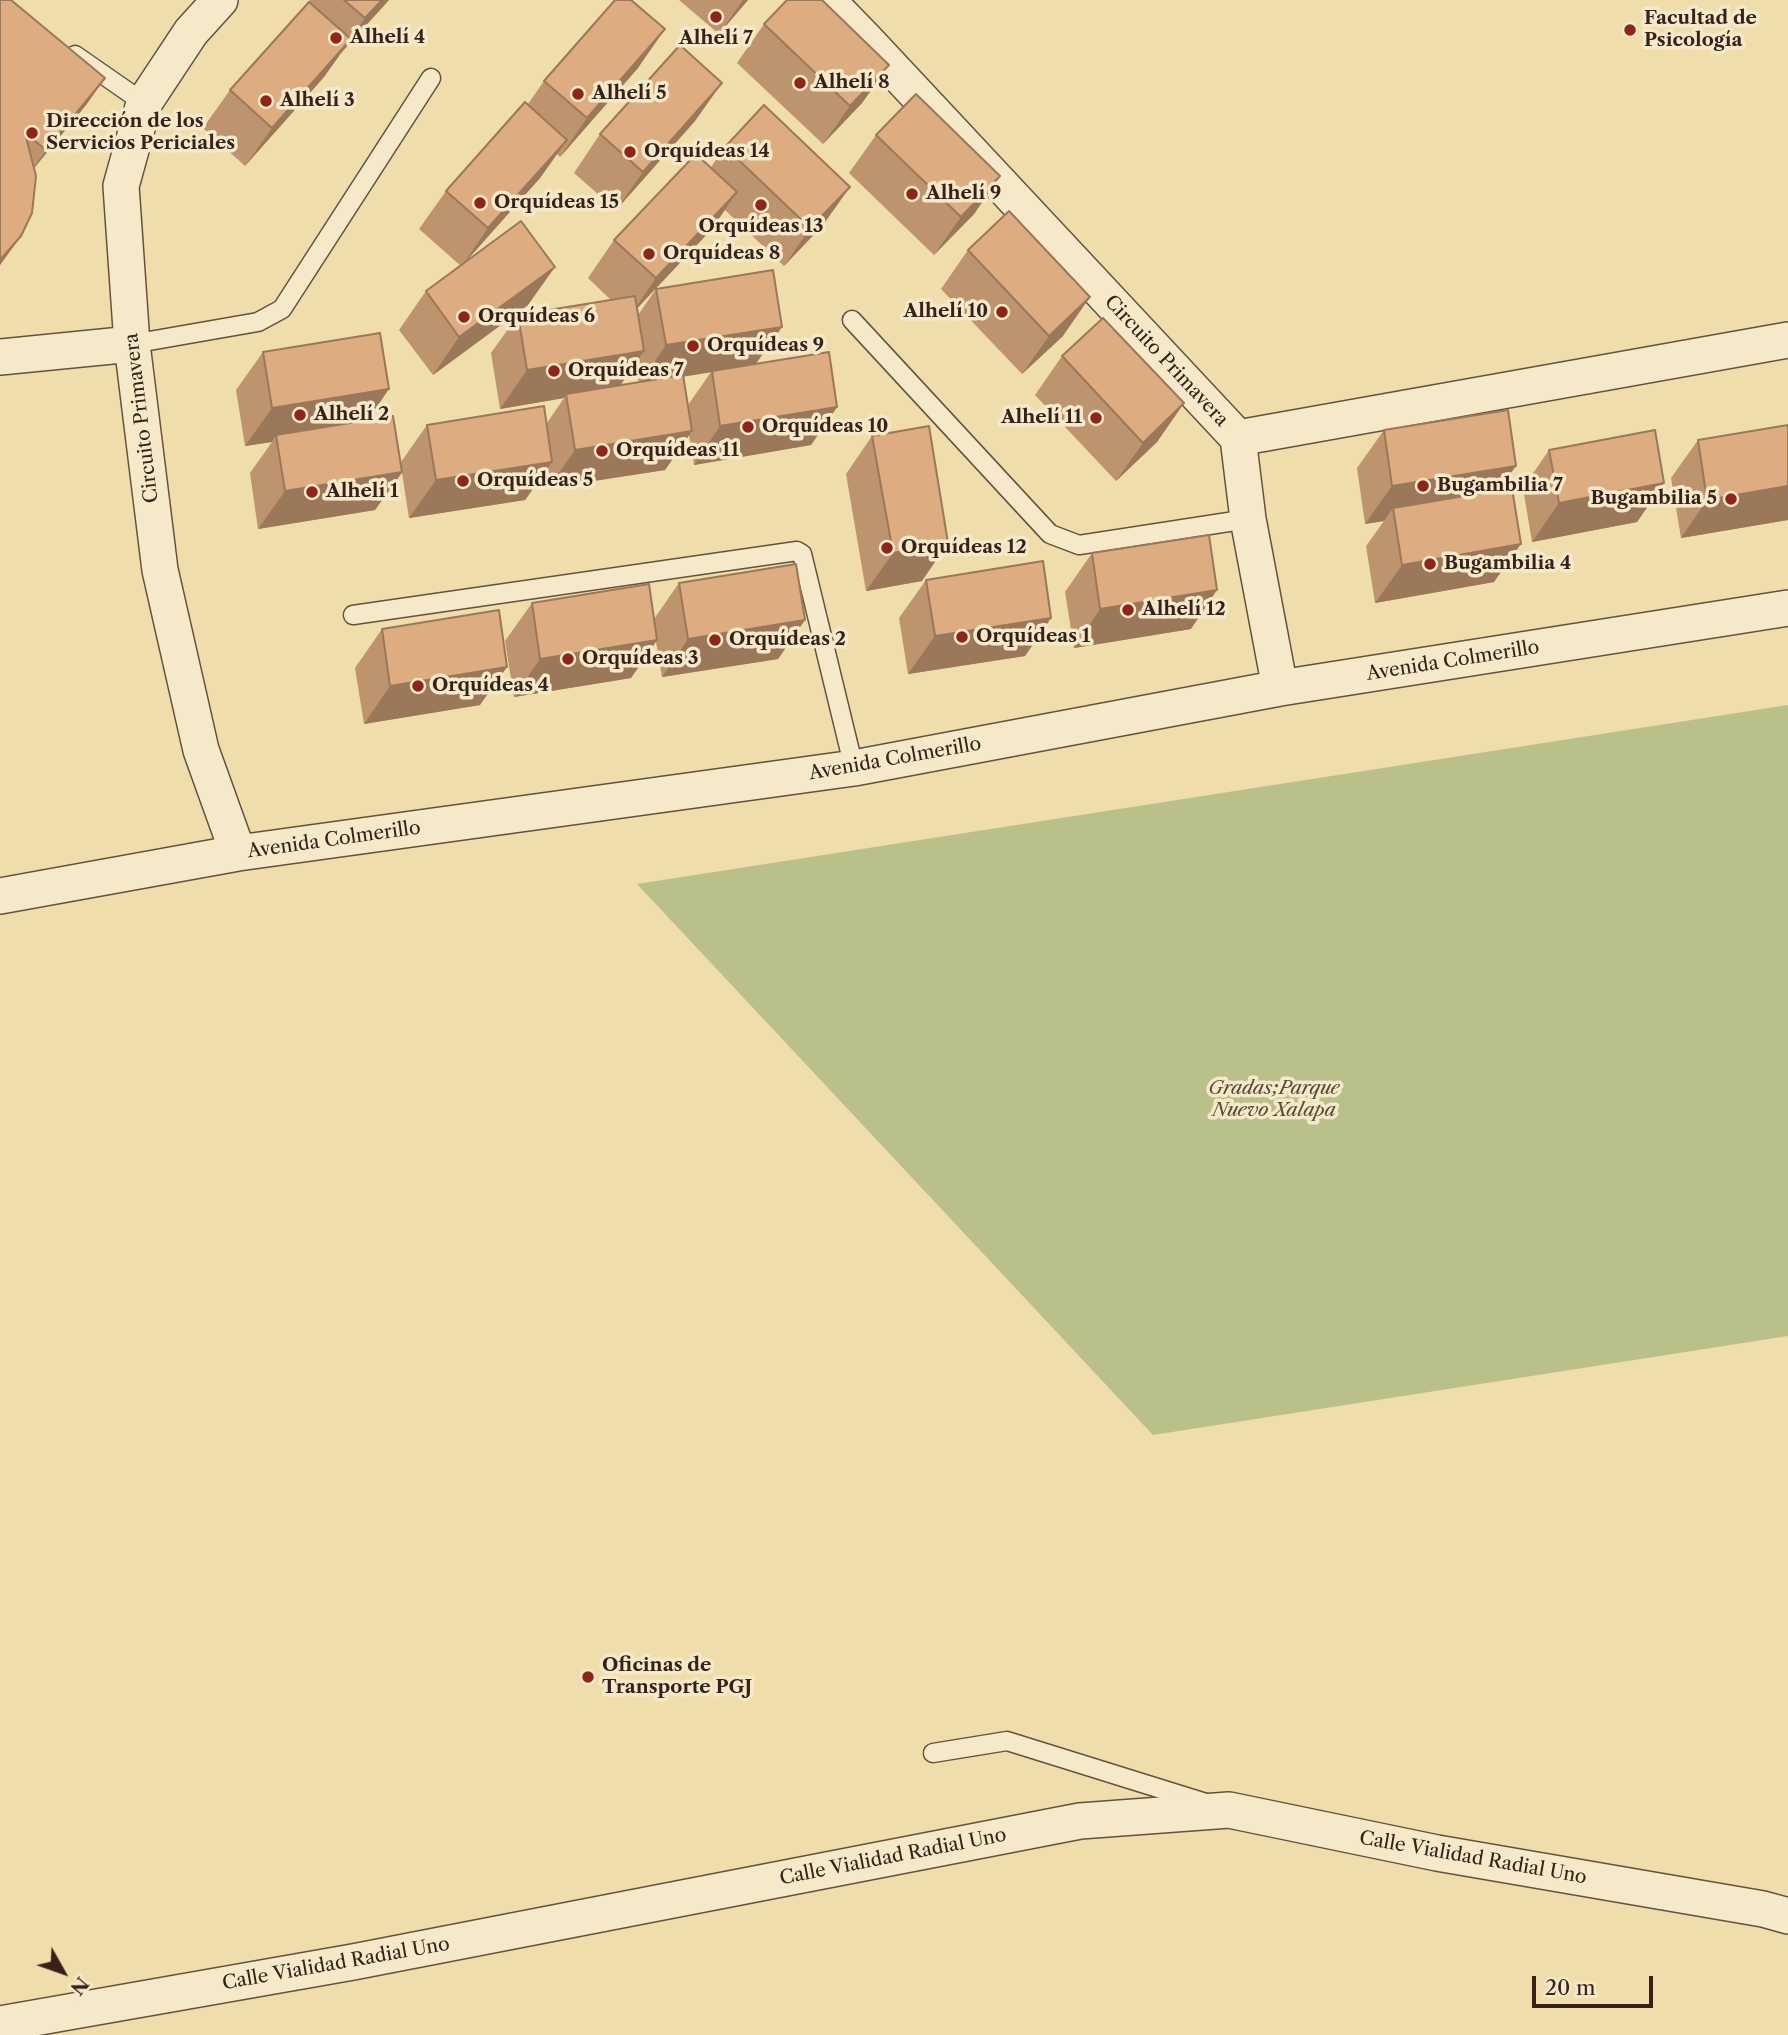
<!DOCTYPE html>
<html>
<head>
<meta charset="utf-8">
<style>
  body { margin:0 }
  #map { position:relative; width:1788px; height:2035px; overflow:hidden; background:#efddac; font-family:"Libre Caslon Text",serif }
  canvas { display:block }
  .north { position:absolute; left:28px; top:1937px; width:70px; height:70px; -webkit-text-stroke:5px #f5e9c9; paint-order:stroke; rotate:130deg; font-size:19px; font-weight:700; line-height:28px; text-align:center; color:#36221a }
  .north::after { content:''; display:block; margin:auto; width:24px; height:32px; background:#36221a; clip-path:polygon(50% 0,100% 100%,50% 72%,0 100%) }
  .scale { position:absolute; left:1532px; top:1976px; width:121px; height:32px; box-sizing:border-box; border:4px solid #36221a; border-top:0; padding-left:9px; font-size:21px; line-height:24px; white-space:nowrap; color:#36221a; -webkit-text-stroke:5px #f5e9c9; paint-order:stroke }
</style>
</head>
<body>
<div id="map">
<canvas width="1788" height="2035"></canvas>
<div class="north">N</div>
<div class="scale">20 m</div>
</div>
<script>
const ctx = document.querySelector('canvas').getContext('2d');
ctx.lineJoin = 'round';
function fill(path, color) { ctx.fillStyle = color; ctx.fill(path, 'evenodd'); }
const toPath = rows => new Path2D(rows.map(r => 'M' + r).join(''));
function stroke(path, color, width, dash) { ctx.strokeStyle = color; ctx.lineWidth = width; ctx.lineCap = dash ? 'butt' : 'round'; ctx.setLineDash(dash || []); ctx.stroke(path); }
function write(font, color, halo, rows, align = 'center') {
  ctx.font = font + ' "Libre Caslon Text",serif'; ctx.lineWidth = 7; ctx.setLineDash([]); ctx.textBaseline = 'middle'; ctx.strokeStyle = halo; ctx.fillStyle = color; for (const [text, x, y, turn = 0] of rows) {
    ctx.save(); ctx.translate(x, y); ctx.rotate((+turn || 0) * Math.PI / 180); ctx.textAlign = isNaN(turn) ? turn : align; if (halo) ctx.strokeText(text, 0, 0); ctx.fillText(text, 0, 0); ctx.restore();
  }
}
const green = toPath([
  [1788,705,1788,1336,1153,1435,637,884]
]);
const lane = toPath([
  [75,55,144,103],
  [852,320,1050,534,1079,545,1248,519],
  [132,344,258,322,282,309,431,78],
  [353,615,797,551,802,554,854,768],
  [933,1753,1007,1741,1206,1803]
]);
const street = toPath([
  [220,0,191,32,144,103,121,186,132,344,160,570,201,750,238,853],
  [827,0,865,39,1238,438],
  [0,357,132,344],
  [1238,438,1788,340],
  [1238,438,1248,519,1280,688],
  [0,896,238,853,854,768,1280,688,1788,608],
  [0,2024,353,1962,1080,1821,1229,1810,1437,1853,1763,1909,1788,1916]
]);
const wall = toPath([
  [0,0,105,78,86,105,34,168,21,236,0,265],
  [310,0,389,0,341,53,324,77,245,166,203,128,230,90],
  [679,0,748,0,719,34],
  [764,24,889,65,862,103,823,144,737,63],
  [638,68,560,157,557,154,540,178,465,262,528,305,433,375,399,330,426,291,461,266,419,229,446,191,528,104,544,81],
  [695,121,616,210,574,173,600,134],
  [876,135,1000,176,974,214,934,255,849,173],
  [725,147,823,225,784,266,725,210,711,230,637,308,638,315,656,289,782,327,756,363,837,407,811,445,694,465,689,435,665,470,548,488,546,471,525,500,409,518,402,473,375,510,258,529,250,473,272,442,245,446,236,390,263,352,368,420,401,462,427,425,547,423,564,398,500,409,491,353,518,315,611,300,588,278,614,240,711,167],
  [635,363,639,383,620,386],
  [711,372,688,405,684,376],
  [968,250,1063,336,1022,374,941,289],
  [1062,356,1184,403,1157,442,1116,481,1035,395],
  [1788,425,1788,520,1681,538,1671,478,1698,440],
  [1384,430,1499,490,1494,582,1375,603,1366,546,1384,521,1365,524,1357,468],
  [872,436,922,581,866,591,846,474],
  [1549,450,1664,483,1637,522,1532,542,1523,488],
  [1092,553,1191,629,1074,648,1065,592],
  [926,580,1051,618,1025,656,908,674,899,618],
  [679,583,805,620,778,659,662,677,656,642,631,678,514,697,505,641,532,603,654,619],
  [382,629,480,705,364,724,355,668]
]);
const shadedWall = toPath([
  [382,0,389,0,341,53,324,77,245,166,272,128,348,42,365,18],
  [743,0,748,0,719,34],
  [665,29,638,68,560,157,587,118],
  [889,65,862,103,823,144,850,106],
  [105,78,86,105,26,178,46,150],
  [722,83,695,121,616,210,643,172],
  [567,140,540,178,462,266,488,228],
  [1000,176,974,214,934,255,961,217],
  [850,187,823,225,784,266,810,228],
  [737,192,711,230,629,317,656,278],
  [21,236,0,265,0,260],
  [555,267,528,305,433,375,459,337],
  [1090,297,1063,336,1022,374,1049,336],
  [782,327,755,365,639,384,666,345],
  [644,351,617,390,566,394,564,398,500,409,527,370],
  [389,389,363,427,276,435,272,442,245,446,272,408],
  [1184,403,1157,442,1116,481,1143,443],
  [837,407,811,445,694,465,720,426],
  [692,431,665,470,548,488,575,450],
  [552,462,525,500,409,518,436,480],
  [1516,466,1489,504,1393,508,1384,521,1365,524,1392,486],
  [402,472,375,510,258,529,285,491],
  [1664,483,1637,522,1532,542,1559,503],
  [1788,486,1788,520,1681,538,1707,500],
  [948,543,922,581,866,591,893,553],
  [1521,544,1494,582,1375,603,1402,565],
  [1217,590,1191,629,1074,648,1100,609],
  [1051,618,1025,656,908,674,935,636],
  [805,620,778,659,662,677,688,639],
  [657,640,631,678,514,697,540,659],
  [507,667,480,705,364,724,390,686]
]);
const building = toPath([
  [0,0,11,0,105,78,46,150,25,133,36,176,32,213,21,236,0,260,0,0],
  [344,0,382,0,365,18,344,0],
  [615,0,631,0,665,29,587,118,544,81,615,0],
  [787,0,822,0,889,65,850,106,764,24,787,0],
  [309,2,351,39,272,128,230,90,309,2],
  [680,45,722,83,643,172,600,134,680,45],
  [916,94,1000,176,961,217,876,135,916,94],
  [525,102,567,140,488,228,446,191,525,102],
  [764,105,850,187,810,228,725,147,764,105],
  [696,154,737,192,656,278,614,240,696,154],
  [1009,211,1090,297,1049,336,968,250,1009,211],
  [521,221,555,267,459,337,426,291,521,221],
  [773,270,782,327,666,345,656,289,773,270],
  [635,296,644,351,527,370,518,315,635,296],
  [1103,318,1184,403,1143,443,1062,356,1103,318],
  [380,333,389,389,272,408,263,352,380,333],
  [829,352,837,407,720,426,712,371,829,352],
  [683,375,692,431,575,450,566,394,683,375],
  [544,406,552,462,436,480,427,425,544,406],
  [1508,410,1516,466,1392,486,1384,430,1508,410],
  [393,416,402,472,285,491,276,435,393,416],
  [1788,425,1788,486,1707,500,1698,440,1788,425],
  [929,426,948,543,893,553,872,436,929,426],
  [1655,430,1664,483,1559,503,1549,450,1655,430],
  [1512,488,1521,544,1402,565,1393,508,1512,488],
  [1209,535,1217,590,1100,609,1092,553,1209,535],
  [1043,561,1051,618,935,636,926,580,1043,561],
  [796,564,805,620,688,639,679,583,796,564],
  [649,584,657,640,540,659,532,603,649,584],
  [499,610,507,667,390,686,382,629,499,610]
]);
const markers = [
  [716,17,7,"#8f2418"],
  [1630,30,7,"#8f2418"],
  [336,38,7,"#8f2418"],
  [800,83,7,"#8f2418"],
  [578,94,7,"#8f2418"],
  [266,101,7,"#8f2418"],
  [32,133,7,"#8f2418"],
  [630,152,7,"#8f2418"],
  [912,194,7,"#8f2418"],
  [480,203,7,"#8f2418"],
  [761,205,7,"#8f2418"],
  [649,254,7,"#8f2418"],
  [1002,312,7,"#8f2418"],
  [464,317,7,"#8f2418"],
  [693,346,7,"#8f2418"],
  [554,371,7,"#8f2418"],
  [300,415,7,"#8f2418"],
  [1096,418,7,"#8f2418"],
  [748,427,7,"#8f2418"],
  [602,451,7,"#8f2418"],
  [463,481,7,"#8f2418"],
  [1423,486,7,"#8f2418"],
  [312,492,7,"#8f2418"],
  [1731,499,7,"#8f2418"],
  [887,548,7,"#8f2418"],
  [1430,564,7,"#8f2418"],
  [1128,610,7,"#8f2418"],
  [962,637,7,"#8f2418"],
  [715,640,7,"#8f2418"],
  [568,659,7,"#8f2418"],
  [418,686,7,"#8f2418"],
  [588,1677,7,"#8f2418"]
];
const poiNames = [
  ["Facultad de",1644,19],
  ["Psicología",1644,41],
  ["Alhelí 4",350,38],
  ["Alhelí 7",716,39,"center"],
  ["Alhelí 8",814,83],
  ["Alhelí 5",592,94],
  ["Alhelí 3",280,101],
  ["Dirección de los",46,122],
  ["Servicios Periciales",46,144],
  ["Orquídeas 14",644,152],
  ["Alhelí 9",926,194],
  ["Orquídeas 15",494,203],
  ["Orquídeas 13",761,227,"center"],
  ["Orquídeas 8",663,254],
  ["Alhelí 10",988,312,"right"],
  ["Orquídeas 6",478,317],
  ["Orquídeas 9",707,346],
  ["Orquídeas 7",568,371],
  ["Alhelí 2",314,415],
  ["Alhelí 11",1082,418,"right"],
  ["Orquídeas 10",762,427],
  ["Orquídeas 11",616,451],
  ["Orquídeas 5",477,481],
  ["Bugambilia 7",1437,486],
  ["Alhelí 1",326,492],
  ["Bugambilia 5",1717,499,"right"],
  ["Orquídeas 12",901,548],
  ["Bugambilia 4",1444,564],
  ["Alhelí 12",1142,610],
  ["Orquídeas 1",976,637],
  ["Orquídeas 2",729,640],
  ["Orquídeas 3",582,659],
  ["Orquídeas 4",432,686],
  ["Oficinas de",602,1666],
  ["Transporte PGJ",602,1688]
];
const streetNames = [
  ["Circuito Primavera",1166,361,47],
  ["Circuito Primavera",142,418,-97],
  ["Avenida Colmerillo",1453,661,-9],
  ["Avenida Colmerillo",895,759,-10],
  ["Avenida Colmerillo",334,840,-8],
  ["Calle Vialidad Radial Uno",893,1857,-11],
  ["Calle Vialidad Radial Uno",1473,1858,10],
  ["Calle Vialidad Radial Uno",336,1964,-10]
];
const parkNames = [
  ["Gradas;Parque",1274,1089],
  ["Nuevo Xalapa",1274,1111]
];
fill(green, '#bac089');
stroke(lane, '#64513e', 21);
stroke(street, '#64513e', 38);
stroke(lane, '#f5e9c9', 18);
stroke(street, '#f5e9c9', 35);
fill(wall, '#be946f');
fill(shadedWall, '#9b785a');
fill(building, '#ddac81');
stroke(building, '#9b785a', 2);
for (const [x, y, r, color] of markers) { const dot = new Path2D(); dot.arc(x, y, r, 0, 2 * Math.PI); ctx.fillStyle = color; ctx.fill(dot); stroke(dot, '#f5e9c9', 2.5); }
write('bold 19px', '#36221a', '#f5e9c9', poiNames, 'left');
write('19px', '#36221a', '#f5e9c9', streetNames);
write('italic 19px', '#574a36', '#f5e9c9', parkNames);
</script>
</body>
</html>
